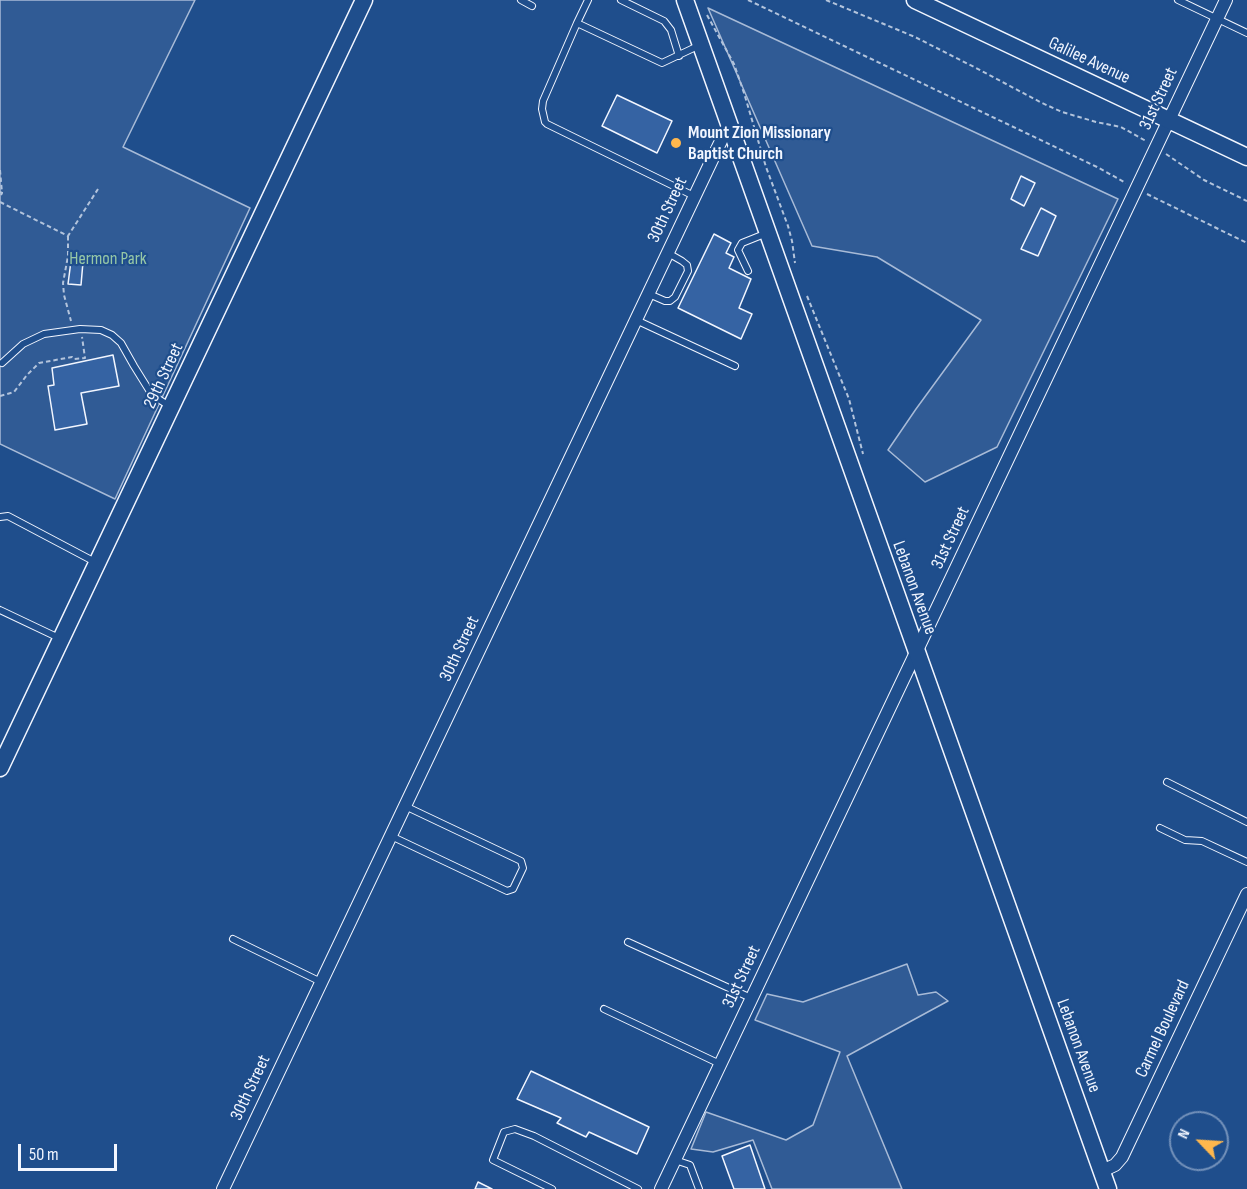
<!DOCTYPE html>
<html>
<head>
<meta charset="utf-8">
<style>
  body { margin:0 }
  #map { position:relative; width:1247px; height:1189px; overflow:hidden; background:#1f4e8c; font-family:"Sofia Sans Condensed",sans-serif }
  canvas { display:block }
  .north { position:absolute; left:1169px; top:1111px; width:60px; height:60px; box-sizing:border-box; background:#1f4e8c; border:2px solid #7391ba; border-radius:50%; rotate:295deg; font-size:16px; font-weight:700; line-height:24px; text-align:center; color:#f2f6ff }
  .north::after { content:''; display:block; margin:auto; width:21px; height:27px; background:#ffb74d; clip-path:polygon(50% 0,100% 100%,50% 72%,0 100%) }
  .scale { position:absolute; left:18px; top:1144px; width:99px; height:27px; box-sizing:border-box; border:3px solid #f2f6ff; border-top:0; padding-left:8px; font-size:18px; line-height:21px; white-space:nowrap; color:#f2f6ff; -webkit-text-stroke:4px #1f4e8c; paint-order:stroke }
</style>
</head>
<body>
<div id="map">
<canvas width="1247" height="1189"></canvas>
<div class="north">N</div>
<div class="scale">50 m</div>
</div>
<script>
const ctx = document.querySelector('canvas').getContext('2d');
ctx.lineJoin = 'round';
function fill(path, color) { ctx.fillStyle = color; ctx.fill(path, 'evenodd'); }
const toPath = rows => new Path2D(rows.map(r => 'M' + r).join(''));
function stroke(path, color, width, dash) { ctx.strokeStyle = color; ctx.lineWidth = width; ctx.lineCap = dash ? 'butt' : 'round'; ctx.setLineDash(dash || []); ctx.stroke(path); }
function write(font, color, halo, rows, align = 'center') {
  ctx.font = font + ' "Sofia Sans Condensed",sans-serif'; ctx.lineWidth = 4.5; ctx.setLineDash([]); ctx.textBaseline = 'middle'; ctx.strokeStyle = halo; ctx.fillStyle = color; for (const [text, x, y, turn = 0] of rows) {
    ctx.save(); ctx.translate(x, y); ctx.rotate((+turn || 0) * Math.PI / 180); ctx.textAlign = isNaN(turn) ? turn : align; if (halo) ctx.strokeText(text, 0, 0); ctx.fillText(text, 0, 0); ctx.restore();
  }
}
const built = toPath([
  [0,0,195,0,123,147,250,208,115,499,0,444,0,0],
  [708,8,1118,199,997,447,925,482,888,450,916,409,981,320,877,257,812,246,708,8],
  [907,964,918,995,936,992,948,1001,847,1056,902,1189,772,1189,753,1140,713,1152,691,1149,706,1112,786,1140,813,1125,840,1052,755,1020,767,994,803,1002,907,964]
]);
const building = toPath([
  [617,95,672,121,657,153,602,126,617,95],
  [1021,176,1035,183,1024,206,1011,199,1021,176],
  [1041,208,1056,216,1038,256,1021,249,1041,208],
  [714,234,731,243,726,253,734,257,729,268,751,279,739,308,752,314,741,339,678,308,714,234],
  [71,261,83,262,81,285,68,284,71,261],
  [113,355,119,386,81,393,87,424,55,430,48,386,54,385,52,368,113,355],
  [531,1071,649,1127,637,1154,589,1132,586,1137,557,1123,561,1118,517,1099,531,1071],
  [750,1145,765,1189,734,1189,722,1156,750,1145],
  [478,1182,492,1189,475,1189,478,1182]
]);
const path = toPath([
  [748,0,1097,167,1126,183],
  [826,0,915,37,976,68,1042,103,1062,112,1096,122,1121,127,1146,141],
  [707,15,734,64,744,93,766,167,788,226,792,241,795,263],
  [1166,154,1204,180,1247,201],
  [0,170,2,193],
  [0,192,2,193,0,197],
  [1147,194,1247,243],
  [0,202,68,236,98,189],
  [68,236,68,256,63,283,64,295,71,321],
  [807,296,849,399,863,454],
  [0,396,14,392,27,375,39,363,72,357,74,359,85,358,82,337]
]);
const lane = toPath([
  [521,0,532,6],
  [621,0,664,21,671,30,679,56],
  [1178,0,1247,33],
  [577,23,588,0],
  [694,196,547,124,545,122,542,109,543,101,577,23,662,63,700,45],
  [748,271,738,250,742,243,767,233],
  [649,294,665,301,670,301,675,297,688,271,687,265,682,261,668,253],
  [636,320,735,366],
  [2,363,23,344,44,334,80,329,101,330,112,335,121,343,134,366,152,395,171,407],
  [0,517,8,516,97,563],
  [0,610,59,638],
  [1167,782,1247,822],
  [1160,828,1185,840,1202,841,1247,862],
  [391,836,507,891,513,889,523,868,521,861,405,806],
  [233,939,321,982],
  [628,942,751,998],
  [604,1009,720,1064],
  [675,1160,690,1165,699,1189],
  [552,1189,493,1160,504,1132,515,1129,534,1136,638,1189]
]);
const street = toPath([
  [1102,1171,1115,1165,1122,1157,1247,894],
  [223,1189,729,124],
  [661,1189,1226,0]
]);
const secondary = toPath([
  [685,0,1108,1189],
  [915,0,1247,157],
  [0,768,364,0]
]);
const markers = [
  [676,143,6,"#ffb74d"]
];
const streetNames = [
  ["Galilee Avenue",1089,61,25],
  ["31st Street",1159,99,-65],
  ["30th Street",668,210,-65],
  ["29th Street",164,376,-65],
  ["31st Street",951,538,-65],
  ["Lebanon Avenue",914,588,70],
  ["30th Street",460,649,-65],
  ["31st Street",742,977,-65],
  ["Carmel Boulevard",1163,1029,-65],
  ["Lebanon Avenue",1078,1046,70],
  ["30th Street",251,1088,-65]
];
const poiNames = [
  ["Mount Zion Missionary",688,133],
  ["Baptist Church",688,154]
];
const parkNames = [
  ["Hermon Park",108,259]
];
fill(built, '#305b95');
stroke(built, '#a8bbd7', 1.5);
fill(building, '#3563a3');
stroke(building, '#f2f6ff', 1.5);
stroke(lane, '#f2f6ff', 8);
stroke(street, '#f2f6ff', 14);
stroke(secondary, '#f2f6ff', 19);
stroke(path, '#b3c4dc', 2, [4.5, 3]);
stroke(lane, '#1f4e8c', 6);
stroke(street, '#1f4e8c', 12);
stroke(secondary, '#1f4e8c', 16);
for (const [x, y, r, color] of markers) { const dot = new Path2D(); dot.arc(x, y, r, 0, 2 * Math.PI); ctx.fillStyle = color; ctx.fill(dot); stroke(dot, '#1f4e8c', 2); }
write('18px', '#f2f6ff', '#1f4e8c', streetNames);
write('bold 18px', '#f2f6ff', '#1f4e8c', poiNames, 'left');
write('18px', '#97c8a6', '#1f4e8c', parkNames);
</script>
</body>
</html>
